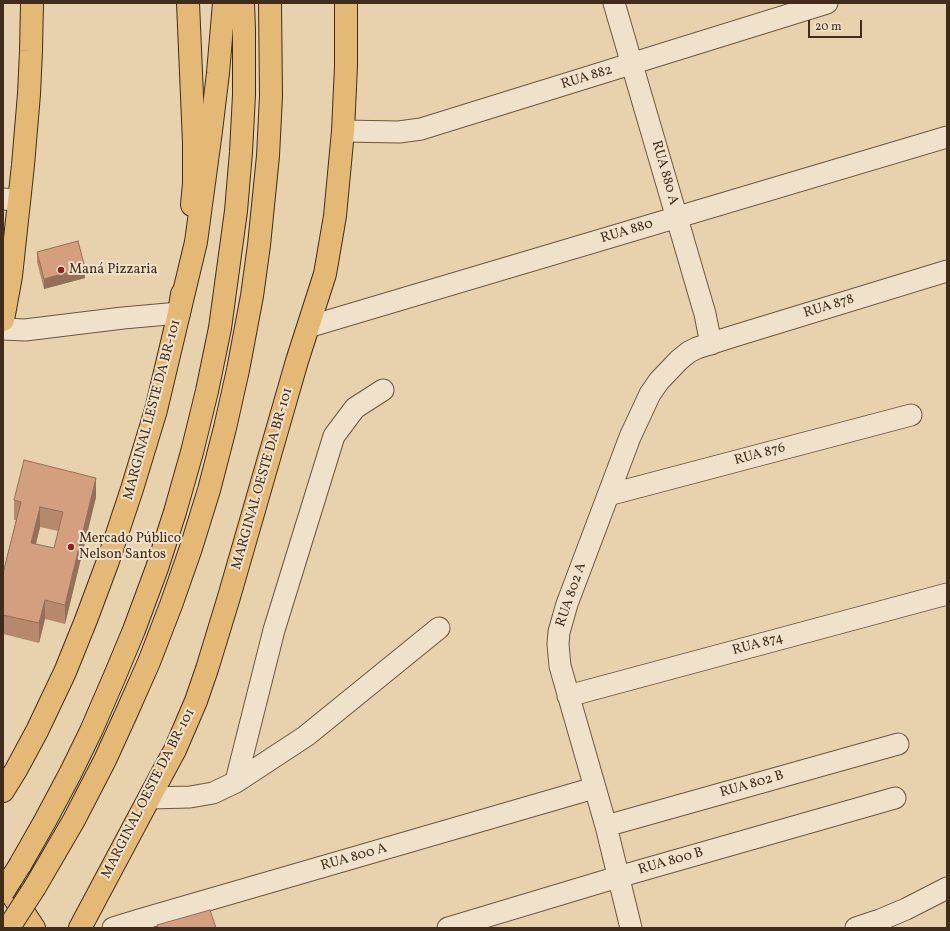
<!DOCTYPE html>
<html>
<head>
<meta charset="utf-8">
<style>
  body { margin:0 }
  #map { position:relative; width:950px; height:931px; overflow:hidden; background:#e8d2ad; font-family:Vollkorn,serif }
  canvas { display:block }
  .frame { position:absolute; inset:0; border:4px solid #412c1c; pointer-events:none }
  .scale { position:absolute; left:808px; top:20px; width:54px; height:18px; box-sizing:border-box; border:2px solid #412c1c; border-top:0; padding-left:5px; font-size:12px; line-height:14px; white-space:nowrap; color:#412c1c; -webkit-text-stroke:3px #f0e2ca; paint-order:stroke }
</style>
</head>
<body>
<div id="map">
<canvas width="950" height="931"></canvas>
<div class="frame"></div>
<div class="scale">20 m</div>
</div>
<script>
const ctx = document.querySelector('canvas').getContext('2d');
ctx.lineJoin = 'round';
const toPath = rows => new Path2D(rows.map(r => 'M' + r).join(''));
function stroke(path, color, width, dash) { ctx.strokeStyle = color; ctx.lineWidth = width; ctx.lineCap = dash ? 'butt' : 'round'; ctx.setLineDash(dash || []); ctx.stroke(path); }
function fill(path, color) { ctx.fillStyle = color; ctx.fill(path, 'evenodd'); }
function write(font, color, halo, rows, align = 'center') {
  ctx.font = font + ' Vollkorn,serif'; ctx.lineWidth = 4; ctx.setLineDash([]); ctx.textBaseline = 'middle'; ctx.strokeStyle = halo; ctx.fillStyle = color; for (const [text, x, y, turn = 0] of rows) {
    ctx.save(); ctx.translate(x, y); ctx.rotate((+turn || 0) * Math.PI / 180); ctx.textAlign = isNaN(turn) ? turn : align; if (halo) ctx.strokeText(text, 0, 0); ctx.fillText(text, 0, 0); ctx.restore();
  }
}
const minor = toPath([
  [614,3,705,314,711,344],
  [343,131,399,132,421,129,827,3],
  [3,199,19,200],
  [308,327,947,137],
  [3,329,25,330,123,318,179,313],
  [608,495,911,415],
  [568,696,947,594],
  [236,782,237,777,274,630,334,436,355,408,383,390],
  [150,798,190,797,213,793,236,782,306,736,439,628],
  [606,826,898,744],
  [113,928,139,920,594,788],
  [448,928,618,877,895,798],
  [631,928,606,826,560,666,558,644,559,632,567,604,630,437,650,394,659,381,679,360,689,352,697,348,731,337,947,271],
  [856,928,880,920,906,909,947,888]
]);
const major = toPath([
  [188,3,194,143,194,183,192,205],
  [3,320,11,276,23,165,29,94,31,51,32,3],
  [3,791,16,770,37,731,65,672,86,620,108,561,132,489,156,410,179,313,182,294],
  [3,881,34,928],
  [80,928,162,774,175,750,196,701,207,669,229,597,297,361,325,274,335,216,343,131,346,66,346,3]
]);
const highway = toPath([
  [179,313,196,242,211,131,218,73,224,3],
  [20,865,45,821,70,774,91,731,114,678,134,630,157,568,175,512,192,452,207,391,220,328,236,211,241,152,244,95,244,29,243,3],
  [35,887,74,820,105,760,126,714,149,662,171,605,191,548,209,490,225,428,238,370,252,296,259,245,268,156,271,96,270,3]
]);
const highwayBridge = toPath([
  [3,892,20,865],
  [13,921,35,887]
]);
const wall = toPath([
  [37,252,85,278,44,289,37,262],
  [96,497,65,624,45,619,39,643,3,634,3,573,16,520,14,520,14,500],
  [40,527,58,531,54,548,36,544]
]);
const shadedWall = toPath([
  [85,268,85,278,44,289,44,279],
  [96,478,96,497,65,624,65,605],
  [40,507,40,527,31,563,31,543],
  [45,600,45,619,39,643,39,623]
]);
const building = toPath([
  [78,241,85,268,44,279,37,252,78,241],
  [24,460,96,478,65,605,45,600,39,623,3,615,3,573,21,502,14,500,24,460],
  [40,507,63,512,54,548,31,543,40,507],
  [210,910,216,928,158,928,157,925,210,910]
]);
const markers = [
  [61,270,4,"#8f2418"],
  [71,547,4,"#8f2418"]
];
const streetNames = [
  ["RUA 882",587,78,-17],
  ["RUA 880 A",664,173,74],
  ["RUA 880",627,232,-17],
  ["RUA 878",829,307,-17],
  ["MARGINAL LESTE DA BR-101",153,410,-75],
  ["RUA 876",760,455,-15],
  ["MARGINAL OESTE DA BR-101",263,479,-74],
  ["RUA 802 A",572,595,-71],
  ["RUA 874",758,645,-15],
  ["RUA 802 B",752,785,-16],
  ["MARGINAL OESTE DA BR-101",149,794,-63],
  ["RUA 800 A",354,858,-16],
  ["RUA 800 B",671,862,-16]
];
const poiNames = [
  ["Maná Pizzaria",69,270],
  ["Mercado Público",79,539],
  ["Nelson Santos",79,555]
];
stroke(minor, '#6b5640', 23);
stroke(major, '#412c1c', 24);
stroke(highway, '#412c1c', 24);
stroke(minor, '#f0e2ca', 21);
stroke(major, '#e4b976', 22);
stroke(highway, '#e4b976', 22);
stroke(highwayBridge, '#412c1c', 24, []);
stroke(highwayBridge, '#e4b976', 22);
fill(wall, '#b6896d');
fill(shadedWall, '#946f59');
fill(building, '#d49f7f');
stroke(building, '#946f59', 1);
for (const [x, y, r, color] of markers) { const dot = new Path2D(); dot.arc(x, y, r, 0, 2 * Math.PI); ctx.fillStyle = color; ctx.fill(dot); stroke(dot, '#f0e2ca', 1.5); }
write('14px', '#412c1c', '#f0e2ca', streetNames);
write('14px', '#412c1c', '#f0e2ca', poiNames, 'left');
</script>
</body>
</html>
